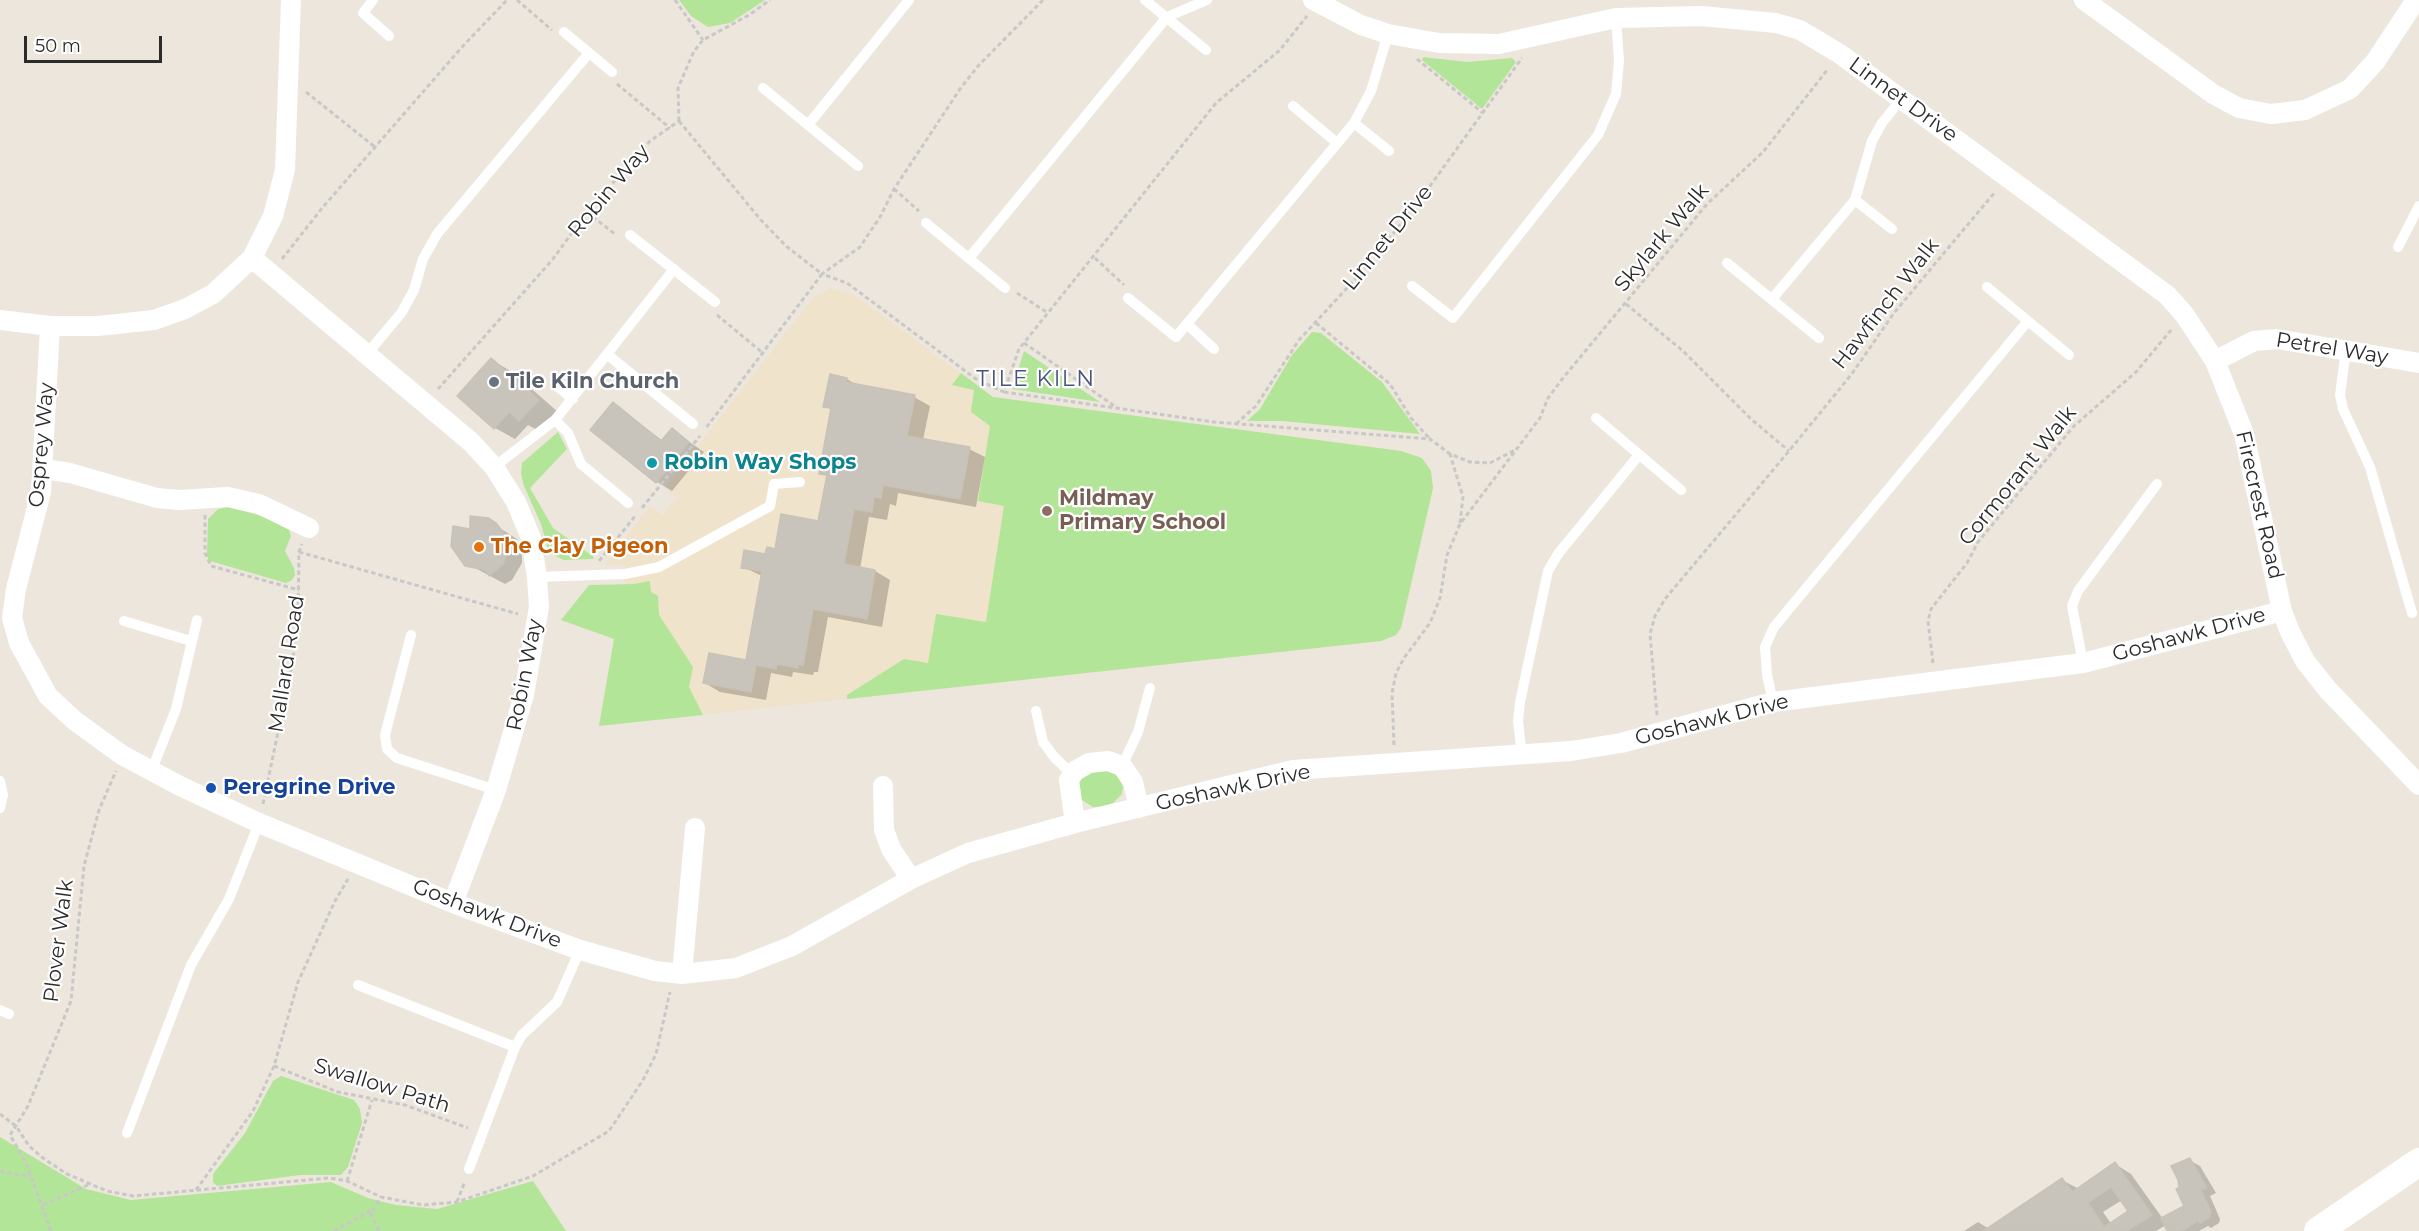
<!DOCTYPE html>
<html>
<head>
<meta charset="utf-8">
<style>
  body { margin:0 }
  #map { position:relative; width:2419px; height:1231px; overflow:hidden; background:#ede6dc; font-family:Montserrat,sans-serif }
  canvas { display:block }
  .scale { position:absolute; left:24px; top:36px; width:138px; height:27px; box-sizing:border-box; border:3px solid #2b2b2b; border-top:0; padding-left:8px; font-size:18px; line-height:21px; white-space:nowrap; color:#2b2b2b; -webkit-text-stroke:4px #fff; paint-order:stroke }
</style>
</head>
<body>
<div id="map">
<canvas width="2419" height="1231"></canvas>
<div class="scale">50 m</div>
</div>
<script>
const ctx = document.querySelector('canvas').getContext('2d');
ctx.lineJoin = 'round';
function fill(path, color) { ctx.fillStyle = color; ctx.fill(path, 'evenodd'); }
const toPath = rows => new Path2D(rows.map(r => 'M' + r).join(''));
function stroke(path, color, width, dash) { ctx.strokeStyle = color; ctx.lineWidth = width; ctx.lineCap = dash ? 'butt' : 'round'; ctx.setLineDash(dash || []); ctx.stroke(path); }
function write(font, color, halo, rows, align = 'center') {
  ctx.font = font + ' Montserrat,sans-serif'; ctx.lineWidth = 4.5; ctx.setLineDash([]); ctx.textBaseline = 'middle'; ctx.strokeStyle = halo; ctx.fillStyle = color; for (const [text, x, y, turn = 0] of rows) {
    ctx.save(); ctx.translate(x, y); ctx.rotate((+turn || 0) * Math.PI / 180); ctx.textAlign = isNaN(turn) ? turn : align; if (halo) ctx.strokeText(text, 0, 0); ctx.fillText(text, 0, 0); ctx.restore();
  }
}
const education = toPath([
  [831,288,853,294,993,397,1401,451,1422,458,1431,471,1433,488,1401,628,1396,635,1381,641,599,726,614,639,561,620,589,585,625,585,625,565,605,565,650,506,662,516,677,498,665,488,814,297]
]);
const green = toPath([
  [679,0,765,0,730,23,708,27,691,16],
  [1423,57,1467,62,1512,58,1516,62,1482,109,1422,60],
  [1312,332,1321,333,1382,382,1420,434,1282,421,1247,421,1260,409,1292,355],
  [1024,351,1100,402,1012,389],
  [961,373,993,397,1401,451,1422,458,1431,471,1433,488,1401,628,1396,635,1381,641,847,699,847,695,904,659,928,663,936,614,986,622,1004,506,978,501,990,426,971,412,974,390,952,385],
  [558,432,567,449,530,488,553,528,594,557,593,559,564,560,549,553,541,524,524,486,521,474,522,463],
  [228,507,266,517,289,530,291,536,285,551,294,568,295,575,292,580,286,583,210,561,207,556,208,519,218,509],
  [650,581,651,592,658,596,659,615,693,667,689,687,703,715,599,726,614,639,561,620,589,585,634,584],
  [1103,770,1116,773,1121,779,1123,787,1122,794,1110,806,1093,807,1079,798,1076,791,1079,777,1086,772],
  [281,1076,354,1100,360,1109,362,1123,348,1167,341,1175,300,1175,217,1186,213,1182,213,1174,245,1133,273,1081],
  [0,1137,86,1189,131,1200,331,1182,368,1198,396,1205,437,1209,533,1181,566,1231,0,1231]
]);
const shadow = toPath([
  [492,360,512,372,558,412,541,432,528,425,515,439,495,428],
  [847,379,860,387,914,397,930,406,923,440,969,449,985,457,976,507,898,493,896,506,890,504,887,520,869,517,860,569,875,571,890,580,882,627,828,617,818,672,814,672,813,675,793,672,792,677,771,673,766,700,720,692,705,683,747,662,762,576,743,567,766,556,819,522,828,477,821,473,832,410,825,406],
  [614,404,663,441,672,430,704,452,672,491,657,482,593,430],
  [487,520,517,539,522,553,522,563,512,580,505,584,460,560,452,545],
  [2189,1160,2200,1166,2216,1193,2210,1196,2220,1219,2219,1223,2211,1228,2208,1226,2199,1231,2171,1231,2166,1225,2156,1231,2126,1231,2130,1212,2122,1200,2103,1212,2116,1231,1964,1231,1978,1222,1989,1229,2062,1180,2079,1189,2115,1164,2131,1174,2163,1219,2186,1206,2180,1187]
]);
const building = toPath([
  [491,358,539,400,519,421,509,412,494,429,457,396,491,358],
  [830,374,847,378,846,382,915,395,907,436,970,447,960,499,883,485,881,498,874,497,872,512,854,509,844,564,875,570,867,619,813,609,803,665,798,664,798,668,777,664,776,669,756,665,751,692,703,683,709,653,746,660,762,571,741,568,744,550,765,554,767,547,775,549,781,514,818,521,827,475,819,474,831,408,823,407,830,374],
  [613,402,661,441,672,428,689,442,656,483,590,430,613,402],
  [470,516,488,518,496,523,505,535,507,553,503,564,489,576,486,570,465,566,451,546,453,526,470,529,470,516],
  [2190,1158,2207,1188,2201,1190,2211,1212,2209,1218,2200,1223,2198,1221,2181,1231,2167,1231,2161,1218,2184,1206,2176,1189,2179,1187,2178,1180,2171,1166,2190,1158],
  [2115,1162,2152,1215,2126,1231,1983,1231,2062,1178,2072,1192,2115,1162],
  [2111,1187,2128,1211,2104,1227,2088,1203,2111,1187]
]);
const path = toPath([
  [517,0,552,30],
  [675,0,703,40],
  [1043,0,978,66,960,89,894,189,880,217,860,247,822,274,847,283,976,379,1004,392,1019,349,1216,103,1280,50,1307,16],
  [1417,59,1483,113],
  [617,84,670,128],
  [306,92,375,147],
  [679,121,760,219,786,246,822,274,706,428],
  [679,121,678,88,694,51,703,40,749,15,770,0],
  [894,189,919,211],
  [587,212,616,235],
  [1095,258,1124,285],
  [282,259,323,207,462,47,507,0],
  [1017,293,1048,313],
  [1626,304,1683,351,1751,419,1789,451],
  [717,315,764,354],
  [1316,323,1390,384,1411,418,1429,438],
  [1024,343,1116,407],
  [438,389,553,259,587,212,650,141,679,121],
  [1004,392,1214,422,1430,439,1450,454],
  [1236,424,1256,406,1299,340,1371,262,1425,193,1522,58],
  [642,508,700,436],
  [205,515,205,553,211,566,299,590],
  [1460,523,1463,497,1450,454,1470,462,1490,463,1515,450],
  [299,552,518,614],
  [599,561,636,515],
  [1933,663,1928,621,1931,609,1967,563,1978,542,2074,426,2136,372,2172,329],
  [1657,715,1650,634,1655,616,1665,599,1789,451,1851,375,1894,313,1995,192],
  [1394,745,1392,693,1396,673,1404,658,1430,623,1440,598,1447,555,1460,524,1540,418,1548,398,1563,378,1707,204,1763,152,1828,69],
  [263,804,292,665,298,619,299,552,302,544],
  [274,1066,338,1092,405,1105,468,1128],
  [0,1114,16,1126,29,1146,43,1158,67,1174,107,1191,133,1196,329,1178,347,1181,381,1197],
  [0,1171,31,1177],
  [347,1181,372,1100],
  [196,1190,253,1111,274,1066,298,982,335,901,348,879],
  [457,1202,465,1181],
  [43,1205,88,1185],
  [51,1231,26,1163,10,1135,28,1106,71,1001,84,866,99,810,116,771],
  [334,1231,372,1210],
  [379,1231,371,1214,381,1197,423,1205,457,1202,533,1176,609,1131,643,1080,656,1054,670,992]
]);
const service = toPath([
  [373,0,363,13,389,36],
  [1145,0,1206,50],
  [564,32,612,72],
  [763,88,858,166],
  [1293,106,1337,143],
  [1354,123,1389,151],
  [808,125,909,0],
  [1855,200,1892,229],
  [926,223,1005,288],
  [630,235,715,302],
  [2398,247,2419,206],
  [969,258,1167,17,1207,0],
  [1727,263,1819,338],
  [1412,286,1453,318,1598,135,1616,94,1619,61,1616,18],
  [1987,287,2069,355],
  [1128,298,1176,337,1354,123,1371,91,1388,34],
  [1772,299,1855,200,1872,141,1882,123,1902,98],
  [1187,324,1214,349],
  [2346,350,2340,395,2343,409,2370,467,2412,613],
  [367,354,402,312,414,290,423,259,437,234,589,53],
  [608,355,693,424],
  [558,387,573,399],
  [1596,418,1681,490],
  [555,420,568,433,581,464,628,503],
  [494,467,555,420,674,269],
  [537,577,625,574,659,567,770,506,774,484,800,482],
  [124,621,191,641],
  [411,635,385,735,387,749,397,758,496,790],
  [2083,663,2072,606,2078,591,2157,484],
  [1773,702,1767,675,1765,647,1774,627,2028,321],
  [1036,711,1043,742,1055,758,1072,774],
  [1522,756,1518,721,1520,702,1548,571,1558,554,1639,455],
  [1122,766,1138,732,1150,688],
  [151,772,176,709,197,620],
  [0,781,3,795,0,808],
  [358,985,515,1047],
  [0,1010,9,1014],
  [127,1133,191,965,229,899,259,823],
  [469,1169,515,1047,522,1035,557,1002,580,950]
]);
const minor = toPath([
  [1313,0,1361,25,1388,34,1439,43,1499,44,1616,18,1701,16,1776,23,1800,30,1840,54,2167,295,2184,314,2215,361,2244,434,2282,611,2290,632,2305,661,2328,690,2419,785],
  [2084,0,2213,94,2239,108,2271,114,2305,110,2350,89,2375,62,2416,0],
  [252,258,471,442,494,467,516,502,531,538,537,577,539,607,524,695,496,790,453,903],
  [0,320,50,326,98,326,154,320,185,309,213,294,252,258,273,216,285,170,291,0],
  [50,326,41,492,16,589,12,618,19,643,48,696,75,721,122,755,180,786,259,823,453,903,580,950,655,971,682,974,736,968,792,946,911,879,968,853,1075,823,1293,770,1571,751,1621,743,1773,702,2083,663,2282,611],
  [2215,361,2254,341,2277,339,2419,363],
  [44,469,70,473,157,498,179,500,228,497,259,504,309,528],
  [883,786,884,830,891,849,911,879],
  [1075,823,1069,780,1075,771,1089,763,1108,761,1122,766,1133,782,1139,808],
  [682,974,695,828]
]);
const secondary = toPath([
  [2318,1231,2419,1162]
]);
const markers = [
  [494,382,6,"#6b7280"],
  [652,463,6,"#0f9aa8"],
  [1047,511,6,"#8d6e63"],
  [479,547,6,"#e8710a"],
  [211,788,6,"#1a4fb4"]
];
const streetNames = [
  ["Linnet Drive",1903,100,36],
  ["Robin Way",609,191,-50],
  ["Linnet Drive",1388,238,-51],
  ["Skylark Walk",1662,238,-50],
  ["Hawfinch Walk",1886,304,-52],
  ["Petrel Way",2332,349,9],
  ["Osprey Way",42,445,-85],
  ["Cormorant Walk",2018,476,-51],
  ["Firecrest Road",2259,505,77],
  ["Goshawk Drive",2189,635,-15],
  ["Mallard Road",287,664,-81],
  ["Robin Way",525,675,-79],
  ["Goshawk Drive",1712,720,-14],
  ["Goshawk Drive",1233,788,-12],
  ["Goshawk Drive",487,914,21],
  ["Plover Walk",59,941,-83],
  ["Swallow Path",382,1086,17]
];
const worshipNames = [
  ["Tile Kiln Church",506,382]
];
const cultureNames = [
  ["Robin Way Shops",664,463]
];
const educationNames = [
  ["Mildmay",1059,499],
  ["Primary School",1059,523]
];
const foodNames = [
  ["The Clay Pigeon",491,547]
];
const transitNames = [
  ["Peregrine Drive",223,788]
];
const neighbourhoodNames = [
  ["TILE KILN",1036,380]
];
fill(education, '#efe3cb');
fill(green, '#b2e597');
fill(shadow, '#0003');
fill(building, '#c9c4bb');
stroke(building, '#c9c2b6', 1.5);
stroke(path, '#c8c8c8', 3, [4.5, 3]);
stroke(service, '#fff', 10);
stroke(minor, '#fff', 20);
stroke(secondary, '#fff', 28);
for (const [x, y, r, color] of markers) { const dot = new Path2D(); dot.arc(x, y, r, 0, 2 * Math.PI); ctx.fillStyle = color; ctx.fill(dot); stroke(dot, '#fff', 2); }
write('21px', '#2b2b2b', '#fff', streetNames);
write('bold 21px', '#5b616d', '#fff', worshipNames, 'left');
write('bold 21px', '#0d838f', '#fff', cultureNames, 'left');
write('bold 21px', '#785e54', '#fff', educationNames, 'left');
write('bold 21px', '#c56008', '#fff', foodNames, 'left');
write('bold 21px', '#164399', '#fff', transitNames, 'left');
ctx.letterSpacing = '1.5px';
write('22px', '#49537d', '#fff', neighbourhoodNames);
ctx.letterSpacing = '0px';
</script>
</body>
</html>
